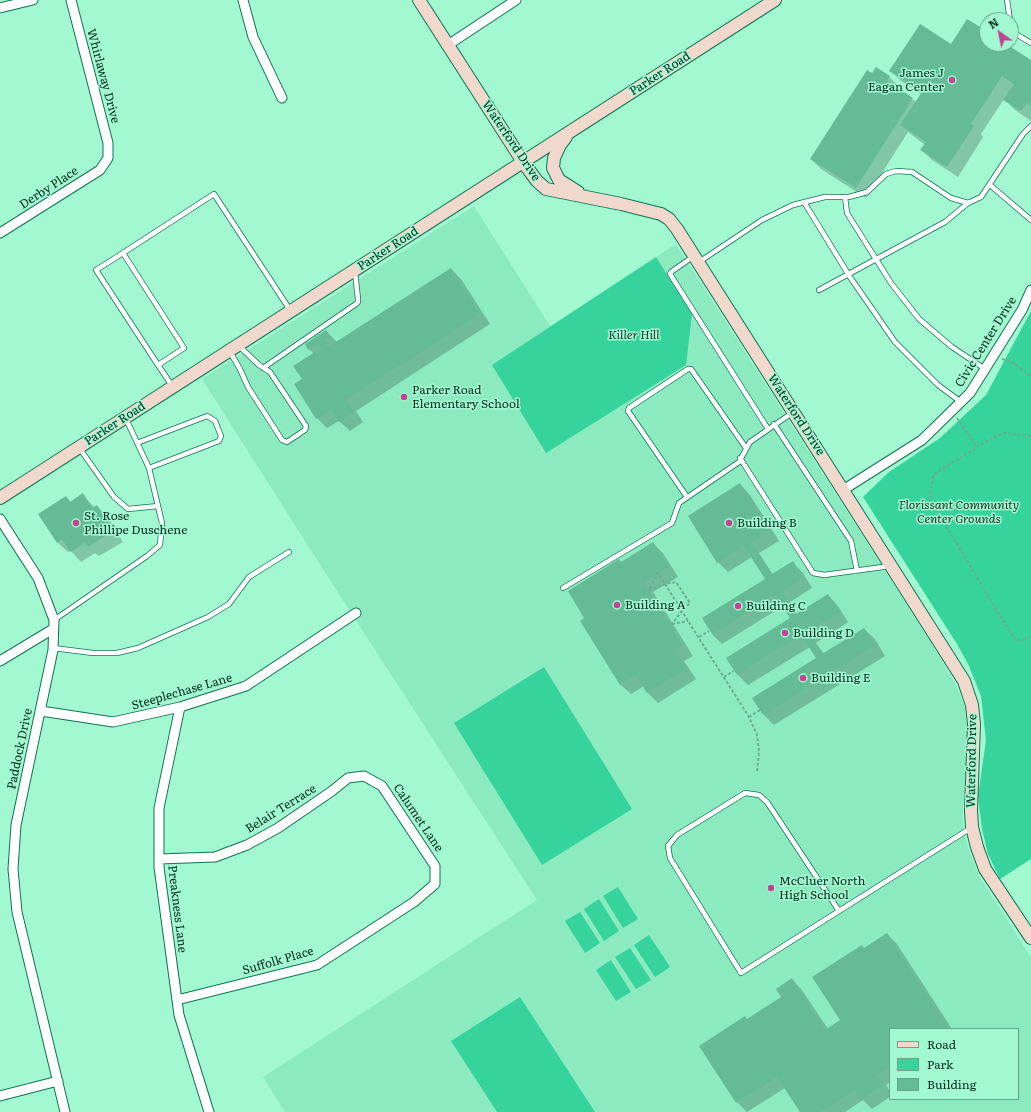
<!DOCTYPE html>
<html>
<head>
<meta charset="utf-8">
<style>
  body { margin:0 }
  #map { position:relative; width:1031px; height:1112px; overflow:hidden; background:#a2f8d1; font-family:Literata,serif }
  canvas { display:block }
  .legend { position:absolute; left:889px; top:1028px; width:130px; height:72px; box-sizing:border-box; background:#a2f8d1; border:1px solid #63a689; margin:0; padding:5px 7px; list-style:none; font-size:12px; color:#052c1e }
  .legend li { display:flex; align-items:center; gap:8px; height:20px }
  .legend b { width:20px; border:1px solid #63a689 }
  .north { position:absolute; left:979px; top:12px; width:40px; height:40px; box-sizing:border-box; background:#a2f8d1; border:1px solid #63a689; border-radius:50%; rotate:327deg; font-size:11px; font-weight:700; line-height:16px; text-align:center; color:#052c1e }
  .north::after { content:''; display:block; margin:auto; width:14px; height:18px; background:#c14595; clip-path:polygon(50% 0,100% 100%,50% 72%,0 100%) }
</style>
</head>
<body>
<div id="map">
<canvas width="1031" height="1112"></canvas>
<ul class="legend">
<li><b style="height:5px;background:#f1d8cd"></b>Road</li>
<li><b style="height:11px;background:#36d39c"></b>Park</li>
<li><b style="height:11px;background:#65bb96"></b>Building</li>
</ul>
<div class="north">N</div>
</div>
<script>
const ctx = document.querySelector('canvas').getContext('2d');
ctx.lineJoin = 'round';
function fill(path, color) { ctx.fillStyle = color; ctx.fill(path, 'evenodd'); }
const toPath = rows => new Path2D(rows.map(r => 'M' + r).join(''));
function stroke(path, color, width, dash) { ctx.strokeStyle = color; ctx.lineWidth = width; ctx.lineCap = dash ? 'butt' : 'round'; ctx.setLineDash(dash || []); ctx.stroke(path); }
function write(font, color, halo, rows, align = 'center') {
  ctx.font = font + ' Literata,serif'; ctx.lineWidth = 3; ctx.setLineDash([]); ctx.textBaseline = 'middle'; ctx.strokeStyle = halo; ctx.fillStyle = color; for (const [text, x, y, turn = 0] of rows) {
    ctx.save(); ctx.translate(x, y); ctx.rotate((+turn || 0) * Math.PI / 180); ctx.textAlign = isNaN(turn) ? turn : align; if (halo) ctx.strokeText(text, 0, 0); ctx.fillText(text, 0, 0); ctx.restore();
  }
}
const built = toPath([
  [474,206,550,326,676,244,933,646,955,683,964,705,967,725,967,751,963,811,963,830,970,853,979,876,1031,957,1031,1112,285,1112,263,1077,537,900,335,588,202,379],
  [890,1029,1018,1029,1018,1099,890,1099]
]);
const green = toPath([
  [656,257,692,314,686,365,546,453,492,365],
  [1031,311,1031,859,1000,879,988,854,982,829,978,796,986,740,981,696,969,666,957,644,863,497,889,472,940,438,986,395],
  [544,667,632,809,542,865,454,723],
  [618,887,638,919,623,928,603,896],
  [599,899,619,931,604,941,584,909],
  [580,912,600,943,585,953,565,921],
  [649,935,670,967,655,977,634,945],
  [630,948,651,980,636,989,615,957],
  [611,960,631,992,616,1001,596,970],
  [520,997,595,1112,497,1112,451,1041]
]);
const shadow = toPath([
  [987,33,987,44,1005,44,1031,61,1031,121,1015,110,1004,99,981,134,983,137,958,177,932,160,922,150,925,145,908,132,866,198,821,169,811,159,872,74,889,77,900,87,898,89,916,102,921,94,901,81,891,71],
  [451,269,461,279,490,324,356,411,363,422,350,431,339,421,327,428,317,418,303,380,314,354,309,349,326,331,337,342],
  [740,484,750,495,779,541,759,553,773,575,793,563,803,573,812,588,790,602,797,615,828,595,838,606,848,622,816,643,824,654,864,629,875,639,885,656,774,725,764,715,754,698,817,659,810,647,748,685,738,675,728,658,791,618,783,606,722,644,712,634,766,579,752,557,728,572,718,562],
  [83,495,95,508,97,506,107,516,123,542,99,556,95,553,81,562,70,550,68,552,57,542,66,497,71,502],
  [653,543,663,553,678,577,653,592,693,656,684,661,696,679,658,703,648,693,644,686,631,694,620,684,585,618,621,563],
  [887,934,897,944,952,1029,890,1029,890,1082,886,1085,890,1091,890,1097,872,1109,863,1100,845,1112,801,1112,785,1088,747,1112,737,1102,748,1020,783,998,792,980,802,990,828,1029,841,1021,864,949]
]);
const building = toPath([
  [967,19,987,31,987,44,1006,44,1031,60,1031,106,1027,103,1021,111,1003,100,1014,84,1002,76,971,124,974,126,947,167,920,150,926,142,900,125,922,92,889,71,920,24,951,44],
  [876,67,890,76,887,81,913,98,856,188,810,159,867,70,872,73],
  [451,268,480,314,346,400,354,412,339,422,331,410,316,419,294,384,302,379,293,366,315,352,316,354,322,350,318,344,308,350,305,344,326,330,330,336,323,340,328,347],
  [740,483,769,530,751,542,772,574,793,561,803,577,782,591,796,614,828,594,839,612,808,631,822,654,864,628,875,645,763,715,752,698,816,658,801,635,737,675,726,658,790,618,775,595,712,634,702,618,765,579,744,546,717,563,688,516],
  [83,493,92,508,97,505,113,531,88,547,85,543,70,552,62,539,57,543,38,514,66,496,70,502],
  [653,542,668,567,644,582,683,645,675,650,686,669,647,693,636,675,620,685,580,621,584,618,568,591,619,559,621,562],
  [887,933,948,1028,946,1029,890,1029,890,1066,877,1074,883,1085,861,1100,854,1090,820,1112,800,1112,777,1077,736,1103,699,1046,745,1016,747,1019,781,997,776,989,792,978,825,1030,840,1020,812,977,862,945,864,948]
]);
const path = toPath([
  [1002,359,1013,363,1031,376],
  [957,418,977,447],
  [1031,436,1004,433,992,438,937,472,933,477,930,494,931,501,1010,632,1014,638,1021,641,1031,636],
  [672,624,688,621],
  [671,625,682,611,690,603,676,582,665,584,649,590,658,573,665,584,682,611,688,621,749,717,757,735,759,751,757,772],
  [699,637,709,631],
  [724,677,734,671],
  [749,717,760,710]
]);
const lane = toPath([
  [1007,0,1010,20],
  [1011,23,1016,34,1031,43],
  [990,185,1031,220],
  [845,197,847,213,891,283,919,319,952,347,985,369],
  [804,202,850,277,895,342,938,385,961,402],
  [123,253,184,348,158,365,96,270,123,253,214,194,290,310],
  [694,256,671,272,670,274,768,429],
  [699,262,762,220,793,205,825,197,849,197,867,192,886,174,896,171,912,172,951,198,968,203,981,197,1023,134,1031,126],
  [819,290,945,222,968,203],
  [230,352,240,369,248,387,282,440,287,442,305,430,306,426,270,372,259,365,239,346],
  [158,365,173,387],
  [263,368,356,304,358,302,358,299,355,272],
  [774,424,851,541,857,571],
  [137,443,207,416,215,421,221,436,219,441,149,468],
  [80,449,114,497,128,509,158,506],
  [740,458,813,573,824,575,890,566],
  [687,497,628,411,629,408,688,369,691,369,746,448],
  [563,588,672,523,679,503,739,462,750,442,792,413],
  [54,620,147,556,160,545,162,523,149,468,126,419],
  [53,648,93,653,117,653,138,648,208,617,229,604,249,577,289,552],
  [839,911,767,802,759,795,745,793,677,835,668,846,670,858,741,973,839,911,971,828]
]);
const street = toPath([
  [243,0,253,37,282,98],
  [0,8,33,0],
  [448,45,516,0],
  [0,233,100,170,108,158,108,143,71,0],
  [843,490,922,440,970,393,1022,310,1031,290],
  [0,519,38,578,54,620,53,650,16,825,13,869,17,912,65,1112],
  [0,661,53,629],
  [180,707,159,808,159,867,179,1015,209,1112],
  [41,711,113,722,180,707,246,686,356,613],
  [159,859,215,857,247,845,278,828,332,791,348,778,364,776,382,786,435,866,435,884,414,902,317,965,177,1000],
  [0,1096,58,1081]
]);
const secondary = toPath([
  [419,0,523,162,537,181,546,189,621,204,661,214,669,219,677,229,964,681,972,705,974,724,971,811,972,827,977,847,985,869,1031,938],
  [566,137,560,145,554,158,553,168,559,180,578,192],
  [0,498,775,0]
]);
const markers = [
  [952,80,4,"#c14595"],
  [404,397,4,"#c14595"],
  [76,523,4,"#c14595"],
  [729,523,4,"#c14595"],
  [617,605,4,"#c14595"],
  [738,606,4,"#c14595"],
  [785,633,4,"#c14595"],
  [803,678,4,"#c14595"],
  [771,888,4,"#c14595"]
];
const poiNames = [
  ["James J",944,73,"right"],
  ["Eagan Center",944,87,"right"],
  ["Parker Road",412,390],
  ["Elementary School",412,404],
  ["St. Rose",84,516],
  ["Phillipe Duschene",84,530],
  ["Building B",737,523],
  ["Building A",625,605],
  ["Building C",746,606],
  ["Building D",793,633],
  ["Building E",811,678],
  ["McCluer North",779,881],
  ["High School",779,895]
];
const streetNames = [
  ["Parker Road",660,74,-33],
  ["Whirlaway Drive",103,76,75],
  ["Waterford Drive",511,141,56],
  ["Derby Place",49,188,-33],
  ["Parker Road",388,249,-33],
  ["Civic Center Drive",986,342,-58],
  ["Waterford Drive",796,415,57],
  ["Parker Road",115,424,-33],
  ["Steeplechase Lane",182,692,-16],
  ["Paddock Drive",20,749,-78],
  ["Waterford Drive",972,761,-89],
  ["Belair Terrace",281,809,-32],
  ["Calumet Lane",418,818,56],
  ["Preakness Lane",177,909,83],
  ["Suffolk Place",278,961,-16]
];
const parkNames = [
  ["Killer Hill",634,335],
  ["Florissant Community",959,505],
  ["Center Grounds",959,519]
];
fill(built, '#8ceac1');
fill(green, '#36d39c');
fill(shadow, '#0003');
fill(building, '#65bb96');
stroke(lane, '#107352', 6);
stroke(street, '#107352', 11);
stroke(secondary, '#107352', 14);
stroke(path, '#69ae90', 2, [3, 2]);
stroke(lane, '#fff', 4.5);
stroke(street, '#fff', 9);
stroke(secondary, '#f1d8cd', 12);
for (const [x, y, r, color] of markers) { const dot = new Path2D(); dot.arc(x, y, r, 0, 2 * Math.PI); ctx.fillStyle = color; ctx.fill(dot); stroke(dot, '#a2f8d1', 1.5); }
write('12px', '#052c1e', '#a2f8d1', poiNames, 'left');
write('12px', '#052c1e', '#a2f8d1', streetNames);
write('italic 12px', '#172f25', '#a2f8d1', parkNames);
</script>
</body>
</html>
